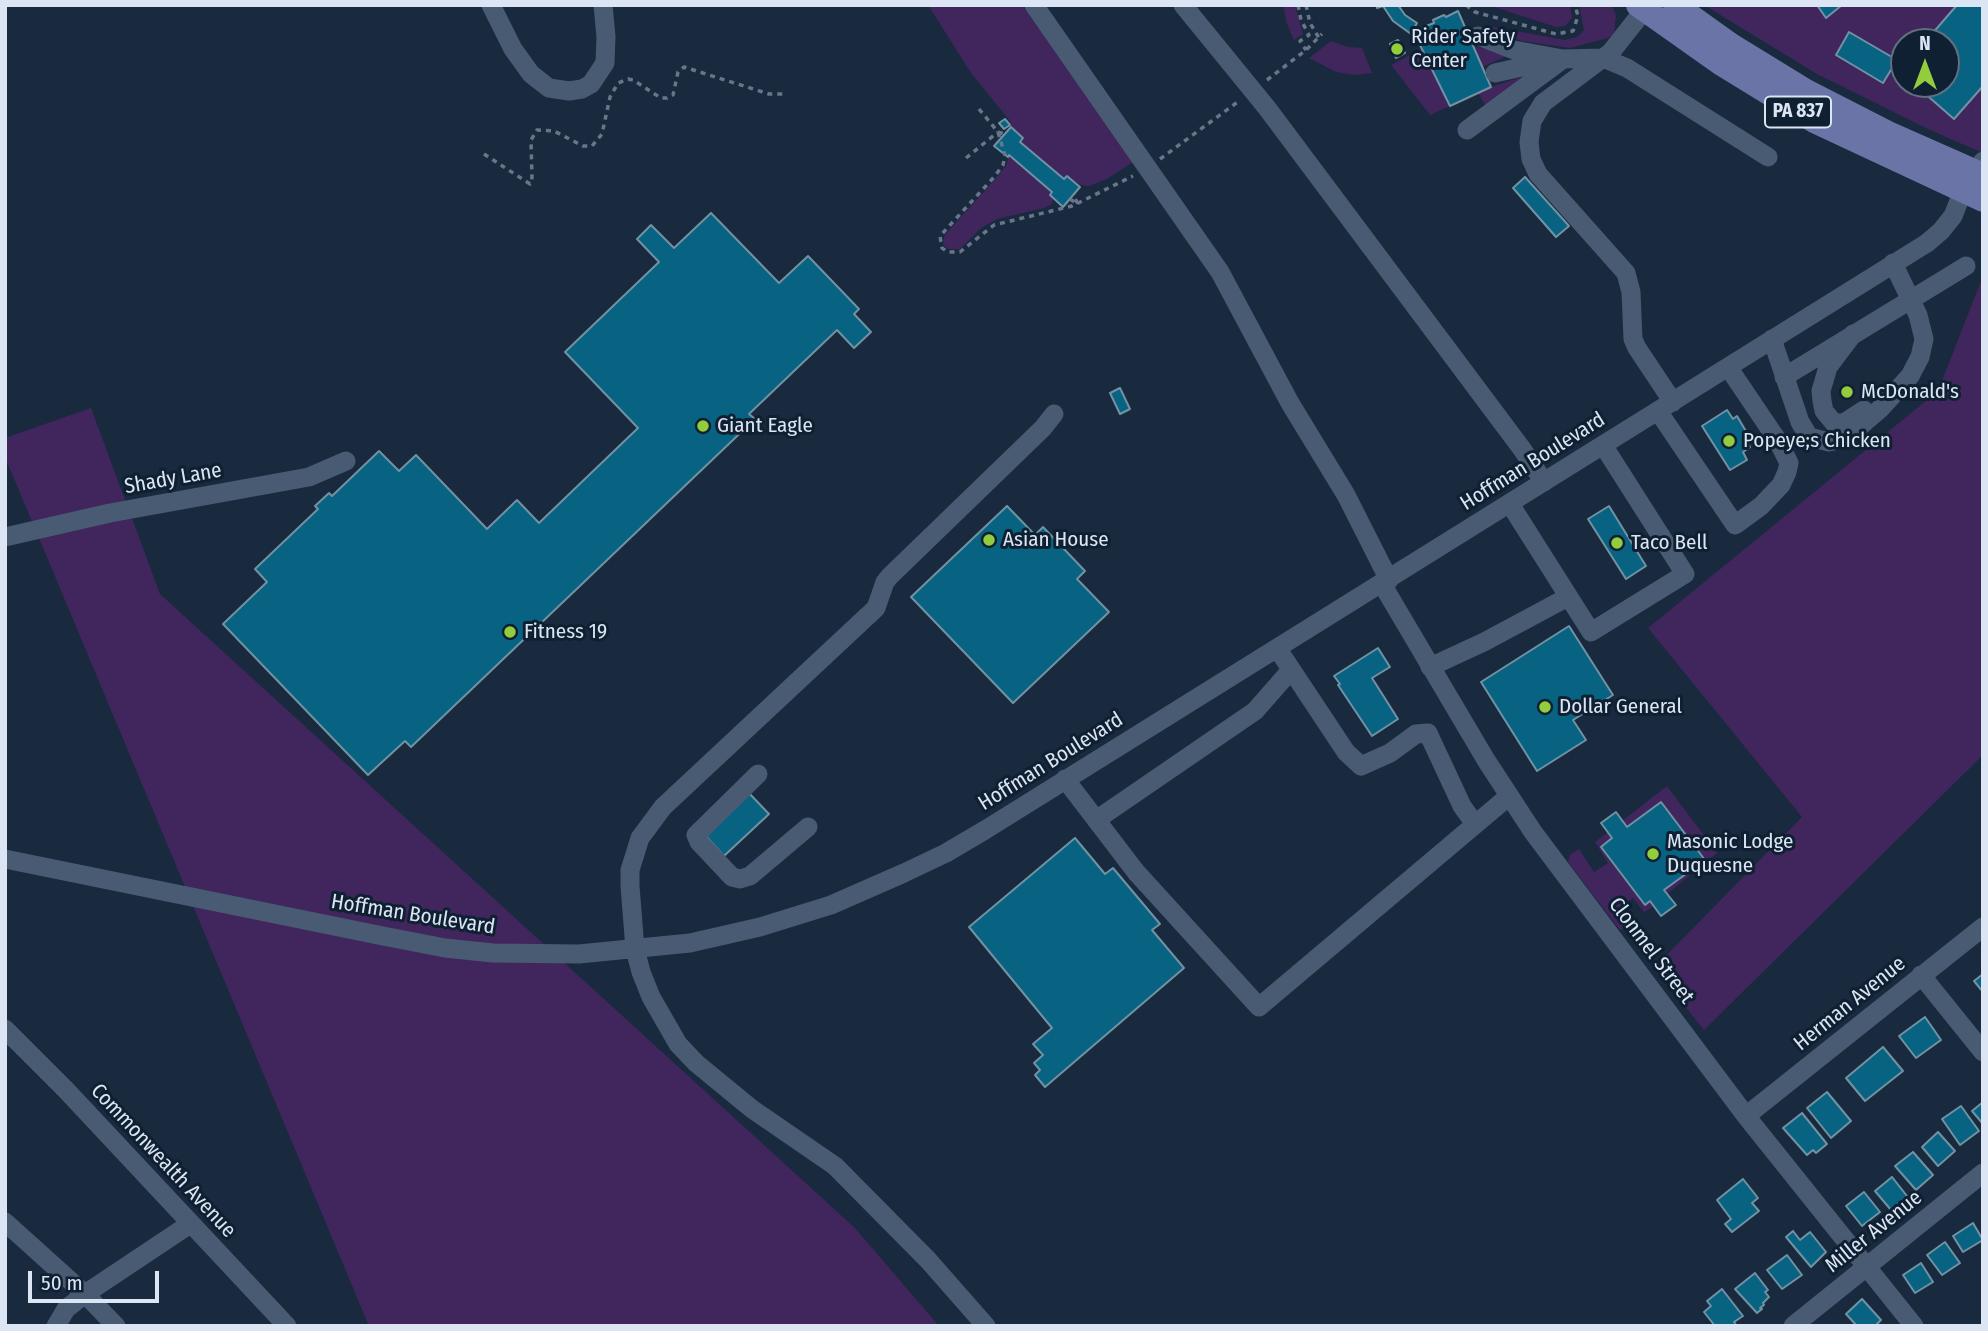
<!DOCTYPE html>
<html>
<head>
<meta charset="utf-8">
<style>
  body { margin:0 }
  #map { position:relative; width:1988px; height:1331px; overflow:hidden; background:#19293e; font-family:"Fira Sans Condensed",sans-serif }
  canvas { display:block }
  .frame { position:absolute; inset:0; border:7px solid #dbe5f3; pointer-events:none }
  .north { position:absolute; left:1890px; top:28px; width:70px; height:70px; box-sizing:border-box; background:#102033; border:2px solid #616f80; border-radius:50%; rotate:0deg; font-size:19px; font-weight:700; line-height:28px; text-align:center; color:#dbe5f3 }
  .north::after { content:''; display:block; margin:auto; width:24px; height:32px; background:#93cd3e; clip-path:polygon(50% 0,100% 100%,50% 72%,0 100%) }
  .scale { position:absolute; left:28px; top:1271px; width:131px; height:32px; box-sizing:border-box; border:4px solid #dbe5f3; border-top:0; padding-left:9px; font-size:21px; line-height:24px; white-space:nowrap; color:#dbe5f3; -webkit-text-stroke:5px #102033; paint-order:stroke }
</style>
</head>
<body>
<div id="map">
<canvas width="1988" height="1331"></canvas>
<div class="frame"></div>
<div class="north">N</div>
<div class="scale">50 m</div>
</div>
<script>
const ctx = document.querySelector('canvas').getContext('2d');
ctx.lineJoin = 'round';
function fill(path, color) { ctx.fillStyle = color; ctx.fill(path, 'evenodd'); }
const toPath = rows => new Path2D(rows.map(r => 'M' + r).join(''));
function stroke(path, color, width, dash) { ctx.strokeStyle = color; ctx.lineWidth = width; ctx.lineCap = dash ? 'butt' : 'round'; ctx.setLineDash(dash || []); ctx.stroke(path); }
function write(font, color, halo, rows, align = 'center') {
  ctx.font = font + ' "Fira Sans Condensed",sans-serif'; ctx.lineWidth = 6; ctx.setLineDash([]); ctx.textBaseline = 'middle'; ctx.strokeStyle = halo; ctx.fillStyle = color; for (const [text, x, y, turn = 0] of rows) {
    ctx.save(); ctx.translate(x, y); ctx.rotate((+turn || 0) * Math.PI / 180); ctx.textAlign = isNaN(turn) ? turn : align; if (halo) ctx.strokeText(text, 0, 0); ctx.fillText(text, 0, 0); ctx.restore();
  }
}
const green = toPath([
  [928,5,1022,5,1133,162,1107,179,1089,186,1081,185,1067,176,1064,179,1020,142,1023,138,1011,127,1010,121,971,73],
  [1283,5,1295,5,1303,34,1294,40,1287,24],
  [1488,5,1570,5,1572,18,1565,26,1556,27],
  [1579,5,1612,5,1616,16,1614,34,1608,38,1570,48,1522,41,1496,34,1484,29,1483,25,1565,40,1577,37,1584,30],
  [1704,5,1983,5,1983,153,1930,130,1817,74],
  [1904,42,1946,42,1946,84,1904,84],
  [1331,41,1348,47,1362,48,1372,73,1354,75,1336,72,1309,58],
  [1475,46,1485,49,1507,54,1505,57,1482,67],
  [1422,49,1450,106,1430,115,1391,65],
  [1525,76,1487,107,1478,93,1491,87],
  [1009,155,1052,192,1050,195,1053,198,1052,204,1044,208,997,219,981,228,960,249,948,249,943,244,945,235,997,177,1006,166],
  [1983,276,1983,755,1704,1030,1654,968,1802,817,1648,628,1938,391],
  [91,408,160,594,855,1228,939,1326,369,1326,5,457,5,438],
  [1667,786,1717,853,1667,894,1664,890,1705,860,1661,802,1627,827,1622,821],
  [1608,832,1612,838,1601,847,1644,905,1650,901,1654,906,1644,912,1633,898,1617,909,1627,923,1627,927,1622,930,1619,929,1568,862,1570,855,1579,849,1594,872,1608,863,1595,842]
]);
const building = toPath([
  [1377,5,1398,5,1405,15,1417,23,1411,34,1393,21,1383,6,1377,8,1377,5],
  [1817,5,1842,5,1826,18,1817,5],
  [1957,5,1983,5,1983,86,1954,119,1914,84,1946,84,1946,42,1925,42,1957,5],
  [1458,11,1491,87,1450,106,1413,31,1434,23,1433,20,1444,15,1446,17,1458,11],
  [1849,32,1897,60,1883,83,1836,55,1849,32],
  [1398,40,1405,53,1396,58,1390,44,1398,40],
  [1005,119,1010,125,1004,129,999,123,1005,119],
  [1011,127,1023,138,1020,142,1064,179,1067,176,1080,187,1063,207,1050,195,1052,192,1009,155,1008,157,994,146,1011,127],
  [1525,177,1569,226,1556,237,1513,188,1525,177],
  [711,213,779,283,808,256,859,309,854,314,871,332,854,348,837,330,749,414,755,419,411,747,405,741,368,775,223,624,267,582,255,569,318,509,315,506,329,493,332,496,379,451,399,471,416,455,487,529,517,500,539,523,638,428,565,352,659,262,637,239,651,225,674,248,711,213],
  [1120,388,1130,409,1120,414,1110,393,1120,388],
  [1727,410,1733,419,1737,416,1747,433,1743,435,1750,447,1743,452,1747,460,1730,470,1702,426,1727,410],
  [1007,506,1035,535,1043,527,1085,571,1077,579,1109,612,1013,703,911,597,1007,506],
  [1609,506,1646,566,1626,579,1588,519,1609,506],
  [1569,626,1613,695,1573,720,1586,740,1537,771,1481,682,1569,626],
  [1378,648,1390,667,1372,678,1398,719,1372,736,1338,685,1340,684,1334,676,1378,648],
  [747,791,769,814,724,856,702,832,747,791],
  [1661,802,1705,860,1664,890,1676,905,1661,916,1650,901,1645,905,1601,847,1612,838,1601,823,1616,812,1627,827,1661,802],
  [1075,838,1105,874,1113,868,1160,924,1152,930,1184,968,1045,1087,1035,1075,1040,1070,1034,1063,1043,1055,1033,1044,1052,1028,969,927,1075,838],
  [1983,974,1983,992,1974,981,1983,974],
  [1925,1017,1941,1040,1916,1058,1899,1036,1925,1017],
  [1883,1047,1903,1071,1865,1101,1846,1078,1883,1047],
  [1827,1092,1851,1121,1831,1138,1807,1108,1827,1092],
  [1983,1102,1983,1124,1972,1111,1983,1102],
  [1961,1106,1979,1131,1960,1145,1942,1119,1961,1106],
  [1802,1113,1827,1144,1816,1153,1813,1150,1807,1155,1783,1128,1802,1113],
  [1938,1132,1955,1151,1938,1166,1922,1147,1938,1132],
  [1913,1152,1933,1175,1916,1190,1895,1166,1913,1152],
  [1892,1177,1907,1196,1891,1210,1875,1191,1892,1177],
  [1743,1179,1758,1198,1752,1203,1759,1211,1732,1232,1725,1224,1731,1219,1717,1200,1743,1179],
  [1864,1192,1880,1212,1862,1226,1846,1206,1864,1192],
  [1973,1223,1983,1240,1963,1252,1953,1236,1973,1223],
  [1793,1231,1800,1240,1810,1232,1826,1252,1811,1267,1786,1237,1793,1231],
  [1945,1242,1960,1263,1942,1275,1927,1255,1945,1242],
  [1787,1255,1802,1275,1782,1289,1767,1270,1787,1255],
  [1921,1263,1933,1282,1915,1293,1903,1275,1921,1263],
  [1755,1273,1768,1290,1765,1292,1769,1297,1763,1303,1764,1305,1760,1308,1762,1309,1757,1313,1735,1289,1755,1273],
  [1722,1289,1743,1316,1734,1322,1737,1326,1715,1326,1704,1312,1711,1306,1707,1301,1722,1289],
  [1862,1299,1881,1320,1875,1326,1857,1326,1846,1314,1862,1299]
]);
const path = toPath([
  [1298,5,1301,20,1309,35,1300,41,1306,50],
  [1306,5,1310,23,1319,38],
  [1466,5,1475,12,1556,34,1573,31,1578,16,1575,5],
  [1267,80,1306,50,1322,34],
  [979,109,998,132,1005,155,1003,165,995,176,940,236,942,248,948,252,960,252,994,225,1072,206,1133,176],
  [998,132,1005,134],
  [484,154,530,184,532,180,531,140,537,130,554,131,583,146,592,146,602,134,610,97,618,83,628,79,633,80,661,98,667,98,673,95,678,72,684,67,769,94,783,94],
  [966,158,998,132],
  [1160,159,1239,101],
  [1070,199,1078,204,1073,195]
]);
const minor = toPath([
  [491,5,513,49,531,74,549,88,569,91,582,89,591,84,605,63,606,37,603,5],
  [1034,5,1220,272,1290,403,1346,495,1389,580],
  [1183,5,1267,108,1522,449,1544,482],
  [1648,5,1611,52,1543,103,1532,121,1529,142,1531,159,1538,174,1626,273,1631,292,1633,339,1637,348,1673,402],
  [1478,36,1514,50,1563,59,1603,58,1627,68,1768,157],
  [1495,73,1548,61],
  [1467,130,1563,59],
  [1853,334,1828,367,1821,391,1822,401,1824,411,1834,423,1844,423,1864,410],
  [1772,339,1800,422,1809,437,1829,442,1845,439,1880,409,1910,376,1920,357,1924,339,1918,315,1893,263],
  [1784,377,1966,266],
  [1658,411,1735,525,1761,506,1781,485,1787,472,1789,463,1778,441,1728,367],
  [1510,504,1591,632,1685,574,1603,445],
  [5,537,110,513,309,477,346,461],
  [1382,584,1486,760,1533,832,1746,1116,1914,1326],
  [1277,648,1346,752,1361,766,1390,753,1416,734,1428,733,1462,806,1475,824],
  [1430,667,1484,642,1568,597],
  [758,774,696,835,699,842,732,877,740,879,750,876,808,827],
  [1065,779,1136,872,1259,1007,1509,796],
  [1096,820,1255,711,1291,670],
  [5,859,383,936,445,948,493,953,579,954,690,943,760,927,831,905,904,873,946,853,985,830,1927,243,1941,231,1953,216,1963,191,1983,161],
  [1921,975,1983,1052],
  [5,1029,66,1090,287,1326],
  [1746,1116,1983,927],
  [5,1222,85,1294,116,1326],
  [56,1326,66,1309,85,1294,190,1224],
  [986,1326,928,1260,835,1166,752,1109,696,1063,678,1044,651,997,641,972,635,949,630,886,630,870,640,838,663,807,876,608,885,582,890,576,1043,428,1054,414],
  [1793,1326,1983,1173]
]);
const major = toPath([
  [1638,5,1720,63,1816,122,1983,200],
  [1675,5,1731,45,1806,91,1888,133,1983,175]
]);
const markers = [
  [1397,49,7,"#93cd3e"],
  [1847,392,7,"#93cd3e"],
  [703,426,7,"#93cd3e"],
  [1729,441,7,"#93cd3e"],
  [989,540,7,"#93cd3e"],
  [1617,543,7,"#93cd3e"],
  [510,632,7,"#93cd3e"],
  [1545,707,7,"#93cd3e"],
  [1653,854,7,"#93cd3e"]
];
const shields = [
  [1798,112,66]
];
const shieldNames = [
  ["PA 837",1798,112]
];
const poiNames = [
  ["Rider Safety",1411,37],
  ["Center",1411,61],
  ["McDonald's",1861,392],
  ["Giant Eagle",717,426],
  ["Popeye;s Chicken",1743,441],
  ["Asian House",1003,540],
  ["Taco Bell",1631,543],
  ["Fitness 19",524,632],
  ["Dollar General",1559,707],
  ["Masonic Lodge",1667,842],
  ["Duquesne",1667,866]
];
const streetNames = [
  ["Hoffman Boulevard",1533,462,-32],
  ["Shady Lane",173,479,-10],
  ["Hoffman Boulevard",1051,762,-32],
  ["Hoffman Boulevard",413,915,9],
  ["Clonmel Street",1651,951,53],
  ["Herman Avenue",1850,1004,-39],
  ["Commonwealth Avenue",163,1161,47],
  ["Miller Avenue",1874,1232,-39]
];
fill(green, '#41265d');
fill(building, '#086383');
stroke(building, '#7192a2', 2);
stroke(path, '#697689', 3.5, [5, 5]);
stroke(minor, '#495b72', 19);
stroke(major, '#6a74a6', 24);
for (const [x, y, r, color] of markers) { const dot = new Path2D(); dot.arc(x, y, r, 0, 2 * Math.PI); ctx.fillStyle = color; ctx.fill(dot); stroke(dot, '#102033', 2.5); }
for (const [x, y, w] of shields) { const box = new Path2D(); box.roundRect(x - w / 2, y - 15.5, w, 31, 5); ctx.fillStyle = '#102033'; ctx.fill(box); stroke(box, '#dbe5f3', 2); }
write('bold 19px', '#dbe5f3', null, shieldNames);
write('21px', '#dbe5f3', '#102033', poiNames, 'left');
write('21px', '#dbe5f3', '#102033', streetNames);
</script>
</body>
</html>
